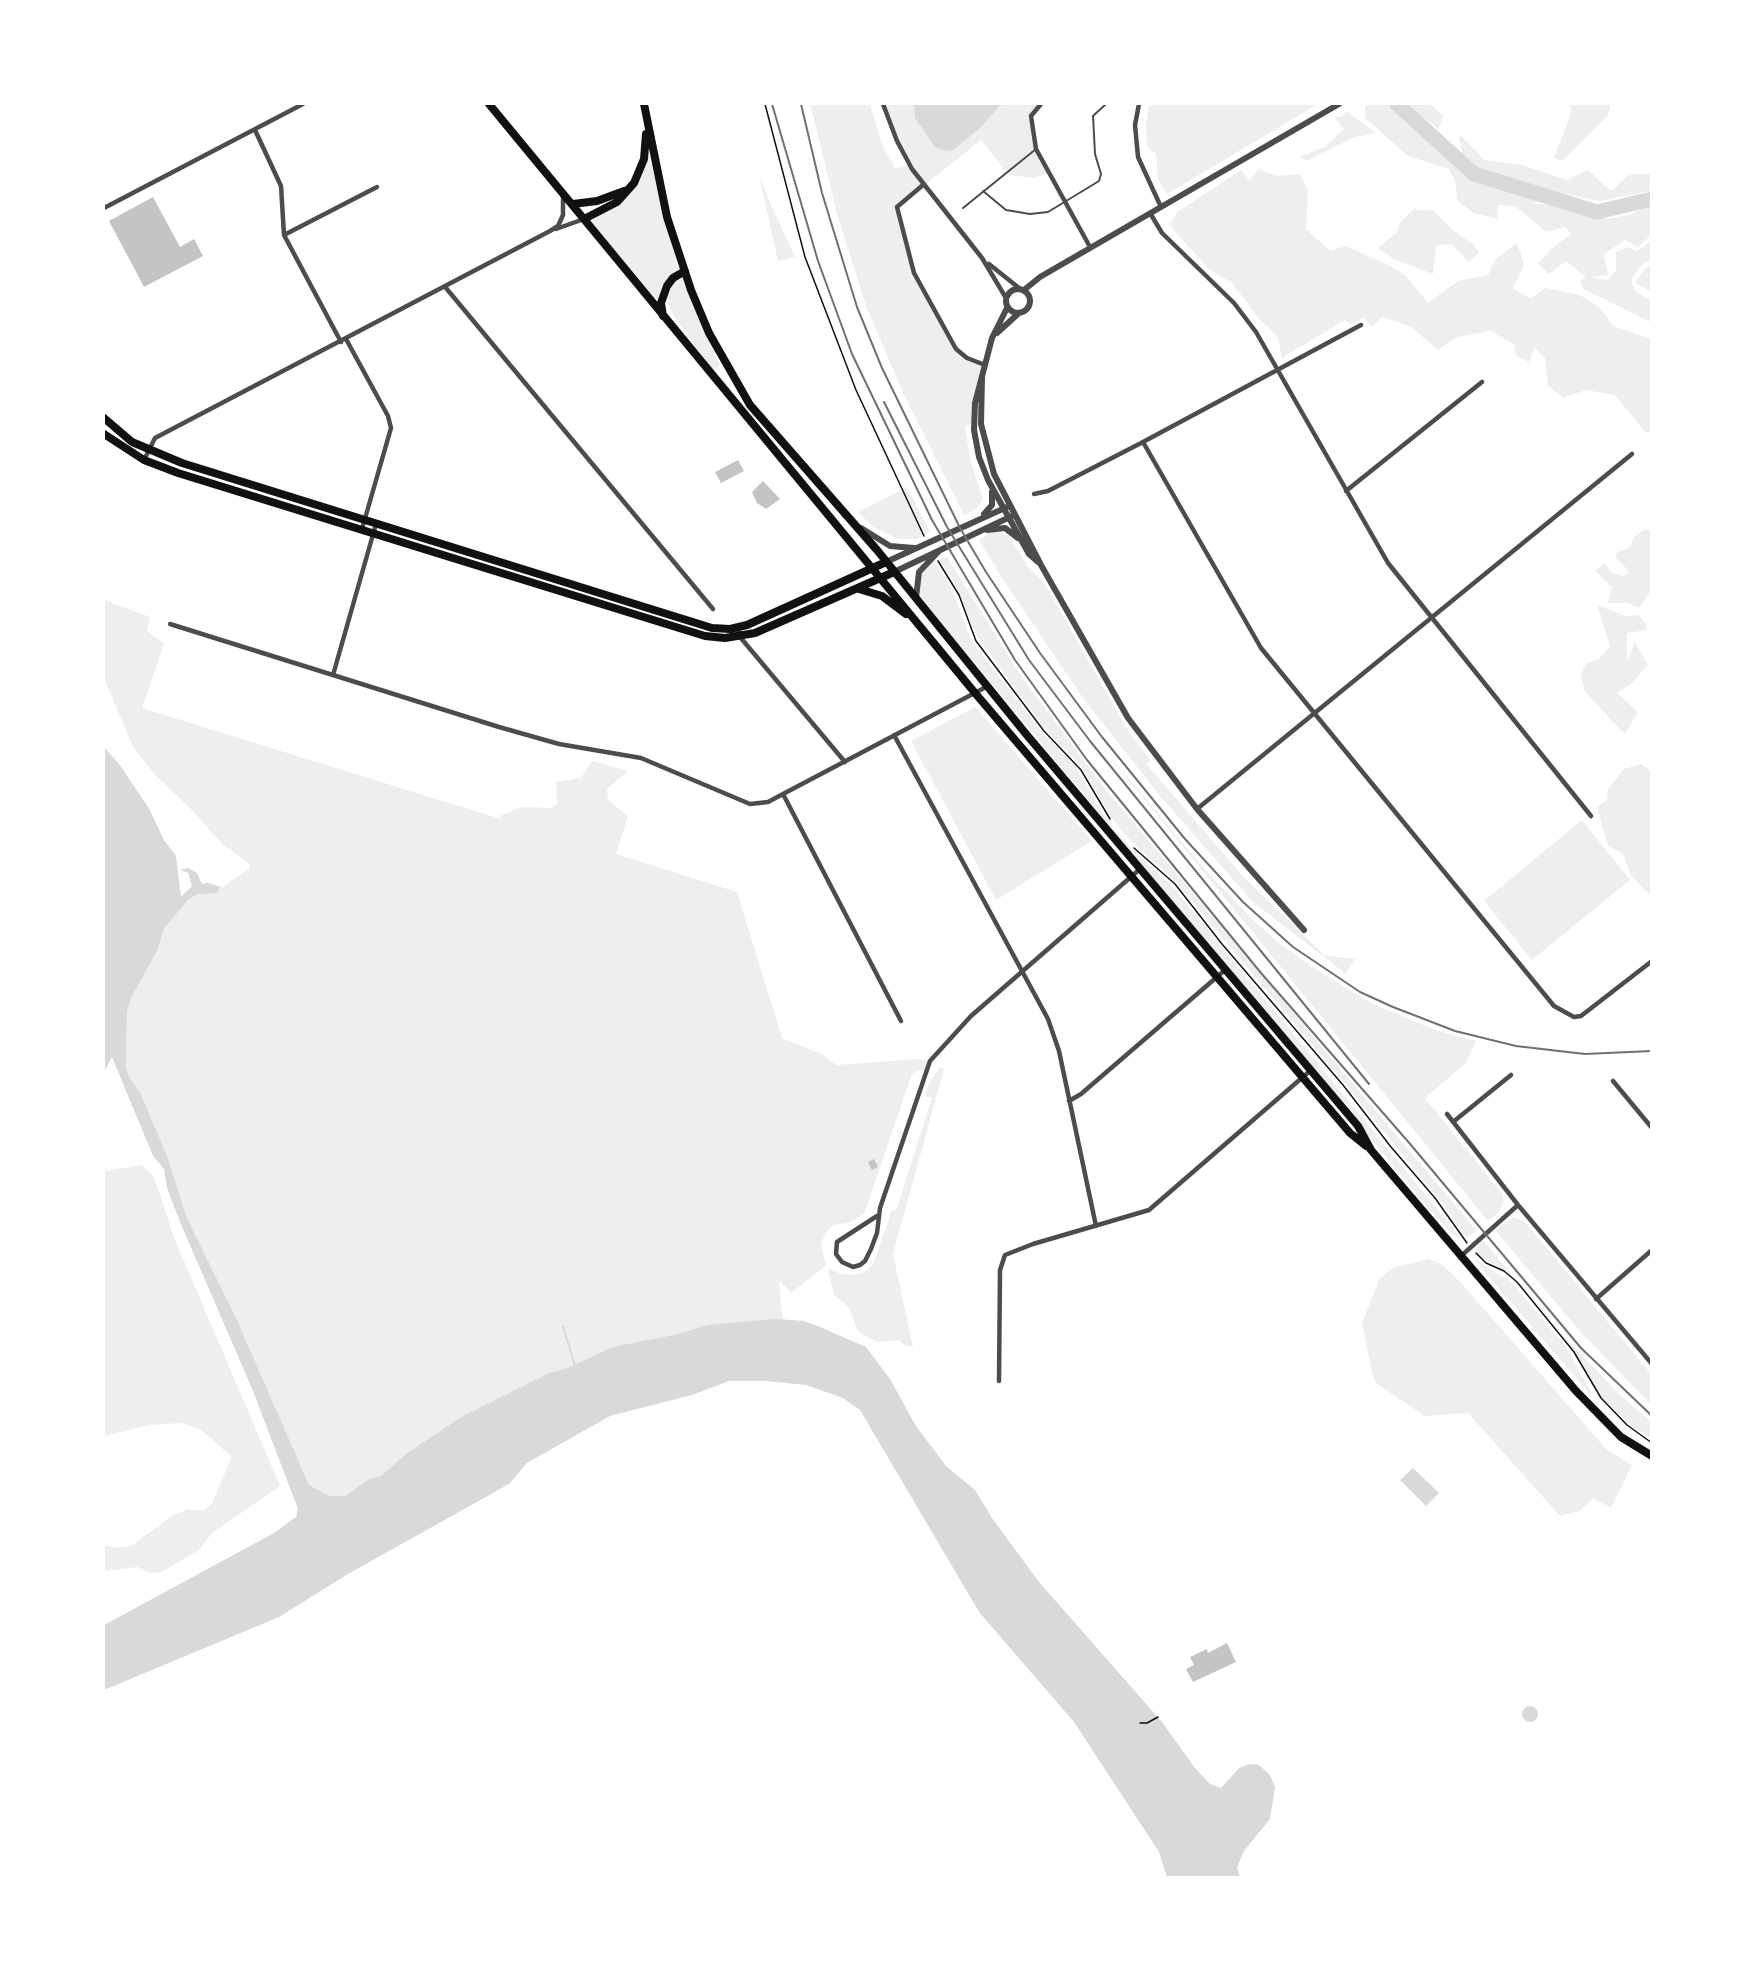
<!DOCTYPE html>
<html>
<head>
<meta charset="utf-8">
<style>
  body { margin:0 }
  #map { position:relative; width:1755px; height:1981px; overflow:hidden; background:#fff; font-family:"Source Serif 4",serif }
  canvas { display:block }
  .frame { position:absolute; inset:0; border:105px solid #fff; pointer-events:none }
</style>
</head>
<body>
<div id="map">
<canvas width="1755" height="1981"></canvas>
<div class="frame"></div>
</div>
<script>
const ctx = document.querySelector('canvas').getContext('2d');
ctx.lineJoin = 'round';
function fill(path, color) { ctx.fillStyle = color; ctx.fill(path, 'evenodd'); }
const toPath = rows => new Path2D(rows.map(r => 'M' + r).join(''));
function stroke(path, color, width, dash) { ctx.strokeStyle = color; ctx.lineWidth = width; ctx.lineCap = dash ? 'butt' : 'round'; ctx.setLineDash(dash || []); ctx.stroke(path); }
const green = toPath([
  [810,104,870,104,881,142,895,169,909,165,883,104,1041,104,1032,112,1033,137,1049,173,1034,178,1009,175,981,140,897,207,914,273,961,355,985,365,974,422,965,426,970,459,983,499,977,508,964,515,903,393,866,306,838,217],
  [1149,104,1318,104,1167,194,1158,179,1156,154,1147,147,1146,125],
  [1365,104,1391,104,1445,154,1483,183,1526,198,1536,197,1535,204,1559,205,1608,219,1628,215,1651,206,1651,233,1648,238,1638,247,1625,240,1604,254,1608,275,1590,277,1608,280,1616,270,1616,252,1627,247,1637,251,1651,241,1651,260,1642,265,1631,279,1635,291,1651,300,1651,322,1583,289,1580,281,1586,277,1566,261,1549,274,1538,264,1552,248,1571,234,1565,227,1546,232,1515,206,1497,205,1498,219,1473,213,1457,200,1456,184,1449,169,1408,156,1365,118],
  [1408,104,1430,104,1444,117,1438,129,1429,121,1416,118],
  [1571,104,1611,104,1608,115,1562,161,1554,158,1570,116],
  [1346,111,1376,133,1355,137,1306,161,1300,157,1326,146,1343,129,1335,117,1342,117],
  [1459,134,1484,160,1522,165,1567,180,1588,170,1611,191,1630,174,1651,174,1651,191,1599,201,1518,184,1485,173,1463,158],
  [649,151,679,272,663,285,659,301,588,220,627,195],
  [1259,169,1276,176,1300,174,1308,190,1306,229,1330,251,1346,246,1390,266,1406,276,1428,303,1458,281,1488,275,1496,259,1517,243,1524,264,1513,289,1531,298,1545,288,1580,295,1600,308,1613,326,1651,339,1651,431,1646,433,1615,395,1586,390,1563,398,1548,385,1545,358,1535,348,1529,362,1516,356,1514,344,1490,331,1457,337,1438,350,1411,327,1383,317,1371,327,1364,317,1352,325,1345,320,1282,358,1278,337,1260,320,1232,283,1209,269,1169,225,1177,212,1241,170,1250,181],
  [759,176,773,209,795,257,778,261],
  [1414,209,1434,211,1455,232,1473,244,1479,253,1469,262,1452,244,1436,245,1433,274,1392,258,1378,248,1397,232,1401,221],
  [1651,265,1651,291,1635,283,1646,268],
  [682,279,720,366,713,370,673,315,666,299,674,282],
  [907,487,930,532,917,539,898,539,873,527,858,512],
  [995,530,1009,536,1027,565,1045,584,1130,734,1151,760,1147,765,1242,875,1324,955,1355,959,1346,974,1253,902,1160,796,1083,698,1002,578,979,540],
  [1643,530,1651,530,1651,590,1639,608,1628,603,1608,603,1612,588,1595,570,1605,563,1611,573,1624,576,1629,571,1616,558,1616,553,1631,546,1633,538],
  [947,557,1021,676,1106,790,1477,1231,1466,1237,1462,1234,1444,1206,1346,1085,1174,880,1126,836,1111,817,1082,767,1045,729,978,638,953,580,939,560],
  [934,561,951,586,971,640,1041,731,1076,767,1107,820,1131,848,1173,887,1461,1238,1451,1233,1430,1210,932,612,919,591,920,575,924,568],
  [104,600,150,617,147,631,164,644,142,708,501,819,500,816,522,807,552,808,557,803,556,782,581,778,592,761,628,771,607,789,608,800,628,816,616,854,737,892,782,1038,822,1054,836,1065,917,1059,930,1061,926,1071,918,1070,912,1074,864,1214,848,1223,833,1225,826,1232,821,1244,826,1265,823,1268,791,1293,779,1280,782,1316,786,1320,707,1325,678,1334,612,1347,570,1367,549,1373,461,1417,407,1453,381,1476,369,1479,345,1496,329,1496,309,1485,236,1318,187,1218,167,1156,140,1092,128,1077,126,1068,127,1012,131,998,157,951,167,923,188,900,197,894,220,889,250,868,250,864,222,844,194,812,156,776,133,747,104,678],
  [1597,605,1625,616,1639,615,1646,625,1647,630,1627,633,1627,661,1635,642,1648,665,1631,684,1617,693,1638,712,1625,734,1585,692,1581,676,1586,663,1599,659,1610,646],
  [975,707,1092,841,996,900,911,741],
  [1078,718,1201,865,1252,919,1278,942,1309,965,1371,1003,1435,1030,1476,1041,1466,1063,1425,1098,1503,1195,1504,1201,1498,1213,1488,1221],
  [1642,764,1651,772,1651,896,1631,875,1623,854,1608,846,1597,807,1607,800,1608,789,1624,769],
  [1582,820,1630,880,1532,960,1484,901],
  [940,1067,944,1069,893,1254,913,1347,903,1345,899,1340,876,1342,858,1331,848,1307,834,1295,828,1268,841,1274,852,1275,863,1273,873,1265,892,1210,896,1211,932,1098,925,1096,929,1083],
  [142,1165,152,1175,159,1191,173,1235,280,1486,212,1533,199,1550,161,1572,149,1573,138,1567,104,1571,104,1545,117,1548,131,1546,172,1516,188,1509,203,1511,211,1505,232,1457,201,1430,182,1423,150,1425,104,1436,104,1171],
  [1514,1217,1525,1222,1651,1374,1651,1404,1584,1336,1495,1230],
  [1483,1240,1512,1275,1480,1257,1474,1248],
  [1472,1257,1512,1283,1566,1347,1591,1392,1589,1393],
  [1429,1259,1443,1265,1463,1285,1606,1449,1632,1465,1611,1508,1593,1498,1580,1511,1560,1516,1468,1413,1425,1416,1377,1384,1373,1377,1362,1323,1379,1280,1392,1268],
  [1564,1336,1620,1395,1651,1422,1651,1439,1632,1426,1603,1399]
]);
const water = toPath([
  [914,104,1001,104,980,128,953,150,946,151,935,147,915,118],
  [104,747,119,764,150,810,164,840,176,856,181,897,192,886,188,873,180,870,188,868,197,873,202,884,208,883,221,887,216,893,197,894,188,900,165,927,157,951,131,998,127,1012,126,1068,129,1077,140,1092,167,1156,187,1218,236,1318,309,1485,329,1496,345,1496,369,1479,381,1476,407,1453,461,1417,549,1373,570,1367,612,1347,678,1334,707,1325,775,1319,804,1321,820,1327,866,1347,890,1379,916,1426,946,1466,975,1490,992,1518,1039,1582,1162,1722,1195,1768,1210,1784,1221,1788,1239,1768,1250,1764,1259,1765,1270,1775,1275,1787,1270,1819,1244,1851,1237,1867,1240,1877,1167,1877,1159,1852,1074,1722,979,1612,860,1410,843,1398,806,1385,767,1381,729,1381,692,1395,610,1416,527,1463,509,1484,348,1574,279,1617,104,1690,104,1625,274,1533,296,1517,298,1509,253,1391,180,1222,167,1188,164,1169,153,1156,112,1057,104,1072],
  [1413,1468,1439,1493,1426,1506,1400,1480],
  '1522 1714a8 8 0 1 1 16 0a8 8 0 1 1-16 0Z'
]);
const stream = toPath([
  [563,1327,575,1365]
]);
const river = toPath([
  [1397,104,1474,174,1597,212,1652,199]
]);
const building = toPath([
  [153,197,180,247,194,239,203,256,144,287,109,221],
  [738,460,744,471,721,483,715,472],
  [763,481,780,499,766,509,757,503,752,492],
  [874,1159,878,1167,872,1170,868,1162],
  [1227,1643,1236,1662,1193,1682,1186,1669,1194,1665,1190,1657,1207,1649,1208,1653]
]);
const path = toPath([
  [765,104,805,257,856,390,924,536],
  [938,561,959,595,976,641,1044,731,1081,770,1110,819],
  [1134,848,1175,884,1222,944,1343,1085,1391,1147,1435,1198,1467,1243],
  [1476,1253,1486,1263,1504,1271,1517,1282,1574,1352,1601,1398,1627,1425,1652,1443],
  [1140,1723,1147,1723,1158,1717]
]);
const service = toPath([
  [983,191,1006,210,1030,214,1048,212,1099,181,1101,174,1095,154,1093,116,1106,104],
  [963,208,1036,149]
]);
const minor = toPath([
  [883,104,897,141,912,169,982,258,1006,298],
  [1041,104,1031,116,1036,149,1090,247],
  [1139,104,1135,125,1138,157,1161,207],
  [255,130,281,186,284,235,341,342],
  [923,185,897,207,914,273,956,349,967,358,985,365],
  [104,208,303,104],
  [1150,213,1162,233,1234,303,1256,332,1388,563,1591,816],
  [556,229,584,219],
  [284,235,377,187],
  [989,264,1019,288],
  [446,288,713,609],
  [346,339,388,416,391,428,362,529],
  [1143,442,1261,648,1554,1006,1574,1017,1581,1016,1652,961],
  [144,460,155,438,550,231,558,226,563,215,563,197],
  [1346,491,1482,382],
  [1034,494,1048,491,1143,442,1361,325],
  [170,624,499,727,559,744,641,758,750,804,768,802,783,794,988,686],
  [738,628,740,637,845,762],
  [333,675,376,524],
  [894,735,1048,1019,1059,1051,1096,1226],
  [783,794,901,1021],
  [1197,809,1632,454],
  [1613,1081,1652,1128],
  [1069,1101,1081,1094,1225,970],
  [1447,1114,1518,1205,1652,1364],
  [1453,1122,1511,1075],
  [877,1216,837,1242,836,1254,842,1262,853,1267,860,1265,865,1261,871,1249,877,1233,880,1208,930,1061,971,1016,1140,869],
  [1461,1256,1518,1205],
  [1596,1299,1652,1250],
  [999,1381,1000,1270,1005,1255,1033,1244,1149,1210,1311,1070]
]);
const tertiary = toPath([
  '1006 301a12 12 0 1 1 24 0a12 12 0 1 1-24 0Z',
  [1024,290,1040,277,1339,104],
  [1007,308,992,338,985,365,975,403,974,430,979,457,988,480,1029,554,1038,562],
  [997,333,1019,313],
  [982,377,981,424,994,474,1041,565,1128,718,1197,809,1304,930],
  [984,514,992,505,992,492],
  [861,528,890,546,914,548],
  [987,530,1005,528,1018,538],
  [886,562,1007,507],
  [894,572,1012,516],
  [916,598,919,572,939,551]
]);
const primary = toPath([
  [104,418,132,442,182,463,712,628,730,629,747,625,886,562],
  [104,434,144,460,178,473,705,636,725,638,755,633,894,572]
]);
const trunk = toPath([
  [489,104,975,693,1350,1133,1366,1146],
  [644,104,667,217,691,290,709,333,750,405,877,550,1026,734,1358,1126,1371,1150,1576,1391,1621,1437,1652,1456],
  [573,204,597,201,624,191],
  [584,219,617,202,634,183,644,159,646,134],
  [663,316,661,303,667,286,673,278,685,271],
  [859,589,882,596,906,614]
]);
const rail = toPath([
  [772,104,818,261,852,354,932,520,1015,660,1087,760,1261,973,1411,1145,1581,1348,1652,1416],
  [801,104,822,193,857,307,882,368,960,528,986,572,1040,653,1102,737,1185,839,1243,902,1293,947,1360,992,1393,1007,1455,1031,1516,1046,1585,1054,1652,1051],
  [884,402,947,527,1029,660,1090,741,1369,1084]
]);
fill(green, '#eee');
fill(water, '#d9d9d9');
stroke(stream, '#d9d9d9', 2);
stroke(river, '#d9d9d9', 15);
fill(building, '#c4c4c4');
stroke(path, '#111', 1.5);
stroke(service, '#4c4c4c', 2);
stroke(minor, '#4c4c4c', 4.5);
stroke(tertiary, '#4c4c4c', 6);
stroke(primary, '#111', 8);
stroke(trunk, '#111', 8);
stroke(rail, '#707070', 2);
</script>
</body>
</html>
